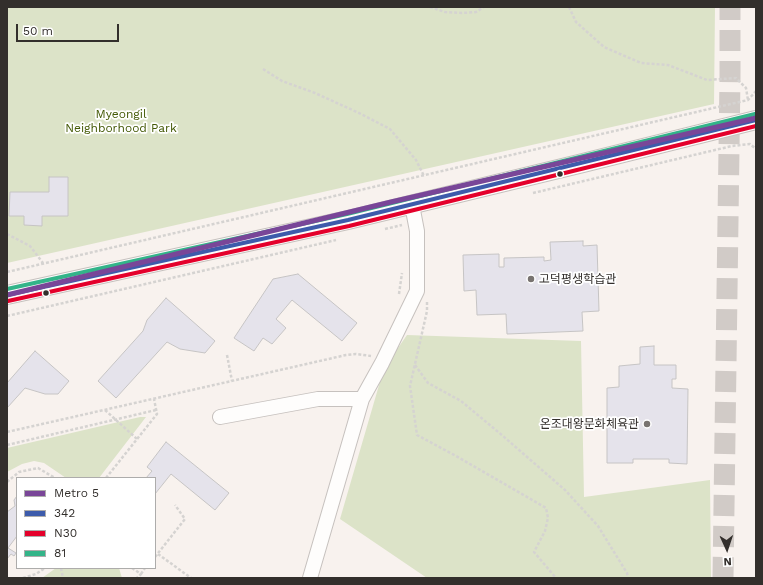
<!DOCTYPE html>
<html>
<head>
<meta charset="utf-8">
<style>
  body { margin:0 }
  #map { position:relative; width:763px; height:585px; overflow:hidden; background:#f8f2ee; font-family:"Work Sans",sans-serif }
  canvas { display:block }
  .frame { position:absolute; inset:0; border:8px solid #332f2c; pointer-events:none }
  .legend { position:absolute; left:16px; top:477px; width:140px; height:92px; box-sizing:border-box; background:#fff; border:1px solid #adacab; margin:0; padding:5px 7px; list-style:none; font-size:12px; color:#332f2c }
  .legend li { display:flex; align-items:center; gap:8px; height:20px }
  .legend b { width:20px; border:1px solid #adacab }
  .north { position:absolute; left:707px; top:529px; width:40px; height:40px; -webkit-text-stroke:3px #fff; paint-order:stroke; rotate:177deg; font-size:11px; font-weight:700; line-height:16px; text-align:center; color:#332f2c }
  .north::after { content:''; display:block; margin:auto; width:14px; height:18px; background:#332f2c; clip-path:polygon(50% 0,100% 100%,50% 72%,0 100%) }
  .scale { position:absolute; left:16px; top:24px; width:103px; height:18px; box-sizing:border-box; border:2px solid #332f2c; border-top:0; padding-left:5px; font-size:12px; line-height:14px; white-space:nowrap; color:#332f2c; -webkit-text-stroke:3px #fff; paint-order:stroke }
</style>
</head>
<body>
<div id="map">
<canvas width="763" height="585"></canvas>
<div class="frame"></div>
<ul class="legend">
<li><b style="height:5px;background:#794698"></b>Metro 5</li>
<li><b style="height:5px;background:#3d5bab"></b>342</li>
<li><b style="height:5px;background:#e4002b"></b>N30</li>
<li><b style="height:5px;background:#33b489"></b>81</li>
</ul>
<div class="north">N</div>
<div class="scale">50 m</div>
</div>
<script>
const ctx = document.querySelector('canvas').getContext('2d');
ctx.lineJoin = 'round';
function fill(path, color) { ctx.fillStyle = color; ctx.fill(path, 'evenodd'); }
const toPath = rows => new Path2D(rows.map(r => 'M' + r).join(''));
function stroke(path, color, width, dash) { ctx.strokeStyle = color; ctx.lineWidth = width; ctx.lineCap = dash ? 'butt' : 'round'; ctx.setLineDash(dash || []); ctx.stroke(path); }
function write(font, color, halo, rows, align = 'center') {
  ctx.font = font + ' "Work Sans","Noto Sans KR",sans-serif'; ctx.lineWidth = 3.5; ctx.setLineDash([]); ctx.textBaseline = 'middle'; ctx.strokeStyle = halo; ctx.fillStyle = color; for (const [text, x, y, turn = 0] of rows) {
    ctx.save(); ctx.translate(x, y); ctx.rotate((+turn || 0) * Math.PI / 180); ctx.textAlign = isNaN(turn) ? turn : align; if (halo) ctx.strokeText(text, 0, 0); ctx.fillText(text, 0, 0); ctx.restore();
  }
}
const green = toPath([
  [7,7,715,7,714,104,7,263],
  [407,335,581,341,584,497,710,480,711,578,427,578,340,519,384,368],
  [140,417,146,417,99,478,66,478,44,463,34,461,22,464,7,472,7,448],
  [56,568,119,568,122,578,42,578]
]);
const building = toPath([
  [49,177,68,177,68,216,42,216,42,226,24,225,24,216,9,216,10,192,49,192,49,177],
  [583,241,583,246,597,245,599,311,582,312,583,331,507,334,506,314,477,315,476,290,464,291,463,255,499,254,499,267,504,267,504,258,544,257,544,261,551,260,550,242,583,241],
  [298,274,357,323,342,341,292,300,276,319,286,328,272,344,263,338,254,351,234,338,273,279,298,274],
  [166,298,215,341,205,353,180,349,167,342,116,398,98,381,143,331,147,320,166,298],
  [654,346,654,365,676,365,676,379,672,379,672,388,688,389,687,464,669,463,669,459,633,459,633,463,607,463,607,388,619,387,619,366,640,364,640,347,654,346],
  [35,351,69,381,58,394,45,394,25,388,7,408,7,383,35,351],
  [166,442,229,493,215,510,171,474,155,494,155,478,146,478,152,471,147,467,166,442],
  [17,496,17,536,8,548,16,553,14,556,11,554,7,559,7,512,15,506,14,500,17,496]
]);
const highwayTunnel = toPath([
  [723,578,730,77,730,7]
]);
const path = toPath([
  [430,7,445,12,462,13,476,12,484,7],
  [569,7,576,22,604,47,641,63,668,65,707,80,736,78,746,88,748,100],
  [263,69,282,81,315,93,359,113,390,129,416,160,424,176],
  [533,193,732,146,750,144,756,149],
  [385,229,402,225],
  [7,234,30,246,43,263],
  [7,272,748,100,756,91],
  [399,294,402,273],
  [427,302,427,311,410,386,417,435,456,456,546,508,548,518,545,531,534,552,556,578],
  [7,316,336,240],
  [227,355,232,381],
  [415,365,428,383,461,401,503,436,565,490,598,526,627,573,628,578],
  [105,410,137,439],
  [7,432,346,355,356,354,371,356],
  [7,445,156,410],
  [106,478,157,414,154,399],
  [7,482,19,472,38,468,55,478],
  [158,554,191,578],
  [155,557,185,519,175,505],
  [61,568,63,578],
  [132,568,141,574,137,578],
  [141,574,145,568],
  [23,578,36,574,45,568]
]);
const minor = toPath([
  [220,417,318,399,362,399],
  [310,578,362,399,382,363,417,291,417,231,412,205]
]);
const major = toPath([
  [7,295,348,220,583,163,756,120]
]);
const bus1 = toPath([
  [7,295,348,220,756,120]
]);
const bus2 = toPath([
  [8,301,349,226,756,126]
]);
const bus3 = toPath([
  [7,289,347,214,755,114]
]);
const metro1 = toPath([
  [7,295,391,202,756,118]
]);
const markers = [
  [560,174,3.5,"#332f2c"],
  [531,279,4,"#787370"],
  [46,293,3.5,"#332f2c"],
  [647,424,4,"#787370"]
];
const parkNames = [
  ["Myeongil",121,114],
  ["Neighborhood Park",121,128]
];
const poiNames = [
  ["고덕평생학습관",539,279],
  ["온조대왕문화체육관",639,424,"right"]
];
fill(green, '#dce3c8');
fill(building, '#e5e3eb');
stroke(building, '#c6c4c4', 1);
stroke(highwayTunnel, '#d1cbc7', 21, [21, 10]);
stroke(minor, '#c6c1be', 16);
stroke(major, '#c6c1be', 20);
stroke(path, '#d5d3d1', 2.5, [3, 2]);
stroke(minor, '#fefdfc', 14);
stroke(major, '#fefdfc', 18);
stroke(bus1, '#3d5bab', 4);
stroke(bus2, '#e4002b', 4);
stroke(bus3, '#33b489', 4);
stroke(metro1, '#794698', 5);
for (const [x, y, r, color] of markers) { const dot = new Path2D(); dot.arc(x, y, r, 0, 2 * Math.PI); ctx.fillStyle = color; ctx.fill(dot); stroke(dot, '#fff', 1.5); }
write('12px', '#435905', '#fff', parkNames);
write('12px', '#332f2c', '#fff', poiNames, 'left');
</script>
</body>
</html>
